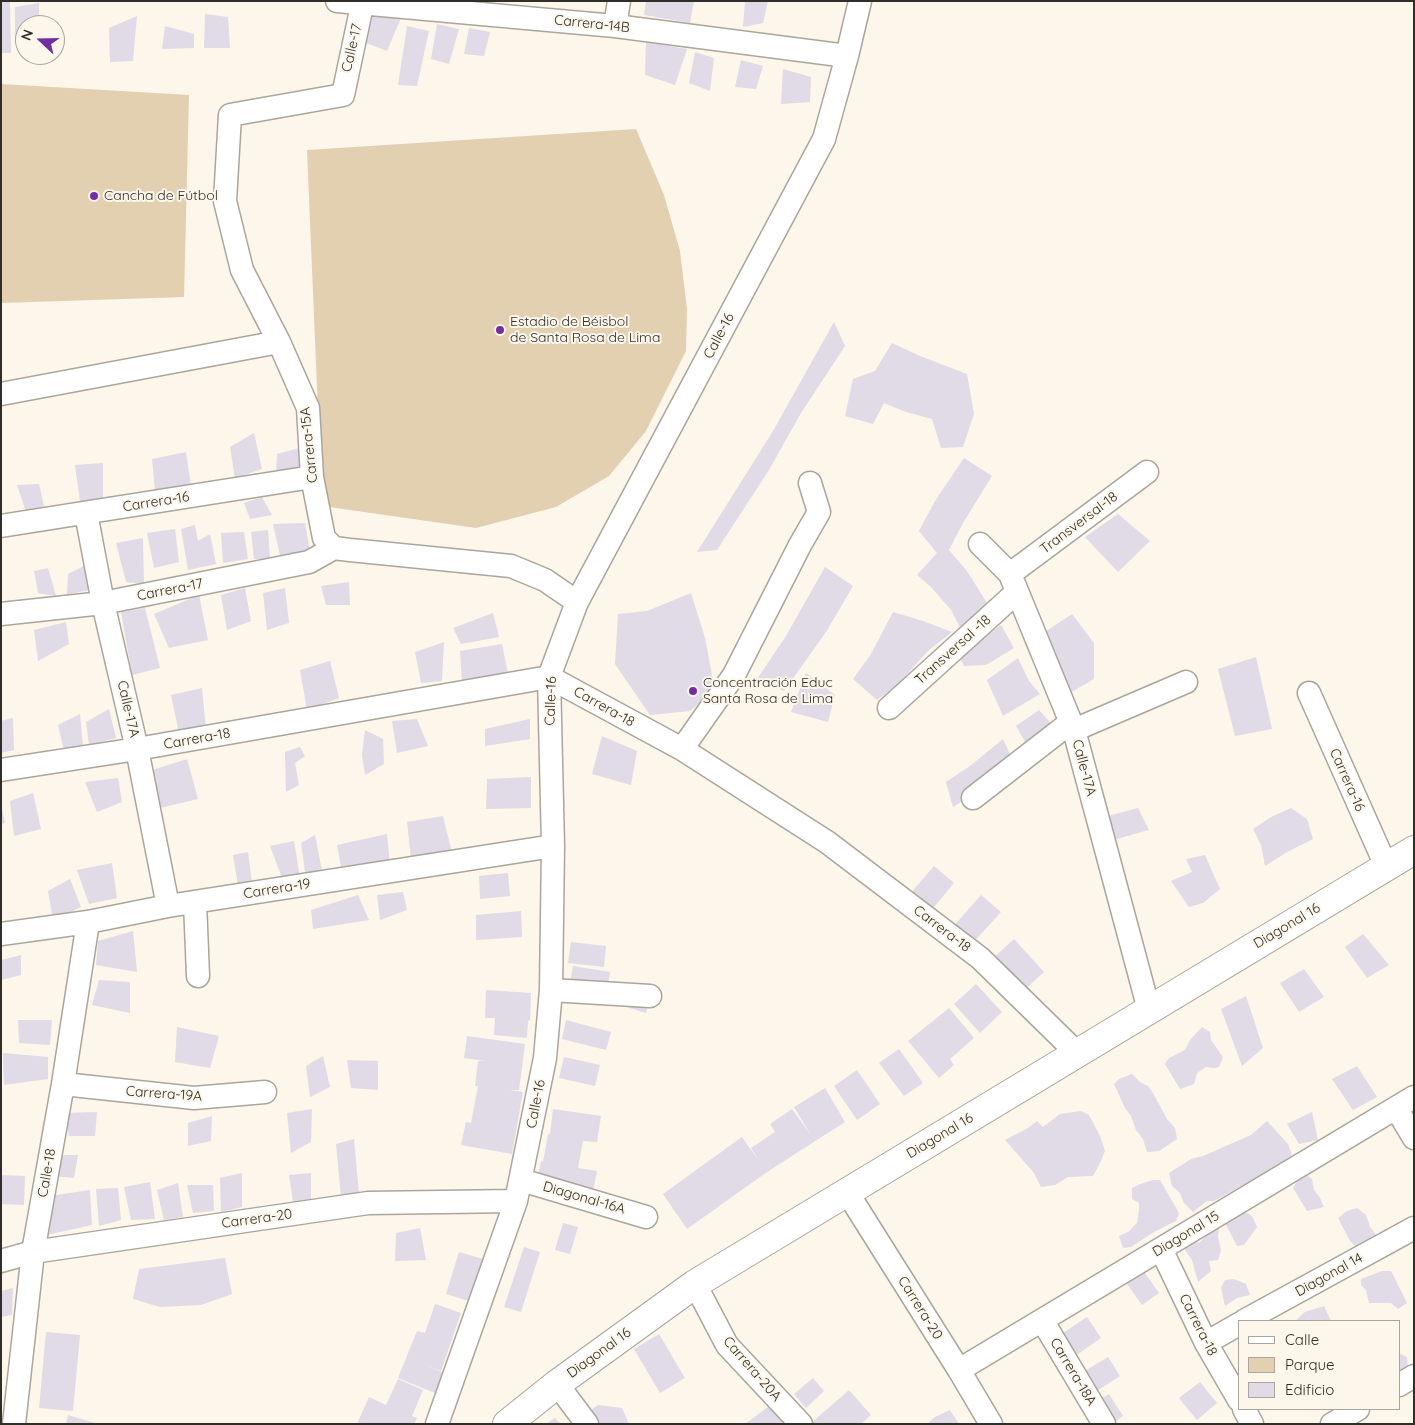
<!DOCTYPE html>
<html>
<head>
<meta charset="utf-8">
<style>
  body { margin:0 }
  #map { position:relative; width:1415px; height:1425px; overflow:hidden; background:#fcf6eb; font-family:Quicksand,sans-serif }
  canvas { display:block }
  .frame { position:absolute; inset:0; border:2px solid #302e2a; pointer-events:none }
  .legend { position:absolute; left:1238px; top:1320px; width:162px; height:90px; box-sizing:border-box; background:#fcf6eb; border:1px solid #aaa69e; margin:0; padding:6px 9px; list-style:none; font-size:15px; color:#302e2a }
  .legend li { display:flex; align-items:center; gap:10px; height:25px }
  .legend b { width:25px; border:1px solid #aaa69e }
  .north { position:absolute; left:15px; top:15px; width:50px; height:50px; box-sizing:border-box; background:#fcf6eb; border:1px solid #aaa69e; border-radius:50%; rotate:291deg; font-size:14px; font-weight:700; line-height:20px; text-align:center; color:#302e2a }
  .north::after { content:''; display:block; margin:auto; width:18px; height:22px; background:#732ea2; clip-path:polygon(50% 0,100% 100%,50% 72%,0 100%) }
</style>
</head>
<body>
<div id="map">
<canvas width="1415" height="1425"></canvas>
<div class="frame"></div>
<ul class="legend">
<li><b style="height:6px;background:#fff"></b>Calle</li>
<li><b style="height:14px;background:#e2d0b1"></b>Parque</li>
<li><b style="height:14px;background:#e0dbe6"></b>Edificio</li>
</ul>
<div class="north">N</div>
</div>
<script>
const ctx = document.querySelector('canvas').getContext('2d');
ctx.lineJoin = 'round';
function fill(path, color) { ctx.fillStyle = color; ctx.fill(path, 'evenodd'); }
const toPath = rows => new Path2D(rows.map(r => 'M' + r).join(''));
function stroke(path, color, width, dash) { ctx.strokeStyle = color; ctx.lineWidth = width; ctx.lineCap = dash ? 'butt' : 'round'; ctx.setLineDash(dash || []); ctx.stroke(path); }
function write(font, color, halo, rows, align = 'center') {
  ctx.font = font + ' Quicksand,sans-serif'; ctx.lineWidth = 4; ctx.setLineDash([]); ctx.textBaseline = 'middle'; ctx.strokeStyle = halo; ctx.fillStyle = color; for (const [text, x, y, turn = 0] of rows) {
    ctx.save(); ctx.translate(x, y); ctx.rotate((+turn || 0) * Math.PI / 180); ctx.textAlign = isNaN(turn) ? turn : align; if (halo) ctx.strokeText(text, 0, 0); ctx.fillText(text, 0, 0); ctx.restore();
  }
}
const green = toPath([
  [1,84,189,95,184,297,1,303],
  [636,129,664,195,680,251,687,309,686,351,646,431,609,476,556,507,476,528,322,506,307,150]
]);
const building = toPath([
  [1,1,10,1,11,53,1,53],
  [646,1,694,1,690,23,644,15],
  [745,1,768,1,763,23,743,27],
  [39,3,39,25,25,25,25,41,15,41,15,7],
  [205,14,228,17,230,48,204,48],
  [373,15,401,18,387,51,366,43],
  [137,16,133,61,110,62,109,28],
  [437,24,459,29,449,64,431,59],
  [165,26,194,34,194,48,162,49],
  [407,26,429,31,417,86,398,85],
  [469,28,490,32,484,56,464,54],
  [646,42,687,49,675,85,645,75],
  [695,52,714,58,710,91,689,83],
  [741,60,763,66,756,89,735,87],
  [783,69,811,77,810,102,781,104],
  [834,322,845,346,801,413,769,470,717,550,697,552,773,431],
  [892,343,920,356,967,374,974,414,963,447,941,448,932,419,906,412,884,403,873,424,845,416,853,379,875,371],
  [254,433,262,469,235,478,230,447],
  [303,447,301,472,276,475,277,454],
  [186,452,191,486,155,491,152,459],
  [964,458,992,476,963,523,949,550,967,571,992,611,963,633,951,610,931,587,917,575,937,553,919,531,935,501],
  [103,463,103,503,80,502,75,465],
  [39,484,44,506,26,512,17,485],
  [262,497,272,515,250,519,244,503],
  [1118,514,1150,541,1118,572,1085,537],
  [305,523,310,551,281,560,273,524],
  [195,525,198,541,210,534,216,564,188,570,181,529],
  [175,529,179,562,154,568,147,533],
  [268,530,270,559,254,559,251,532],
  [244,532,248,559,223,563,221,533],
  [143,538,144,584,126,582,116,543],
  [86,565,89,590,67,595,68,574],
  [825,567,853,586,826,632,784,691,757,679,786,636],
  [48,568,56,596,38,593,34,571],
  [349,582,350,605,326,605,321,586],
  [245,588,251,621,227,630,221,595],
  [285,588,289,623,267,630,263,593],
  [691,593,705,638,715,691,690,711,650,715,615,664,618,614,647,611],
  [199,595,208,640,169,648,154,614],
  [145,608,160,668,132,675,121,612],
  [893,612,923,621,952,632,928,651,897,685,877,700,853,679,871,654],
  [493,613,499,637,461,644,453,628],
  [1072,614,1094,643,1094,679,1063,697,1042,634],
  [66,622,69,644,38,661,34,630],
  [1001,625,1014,648,986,665,964,666,959,656],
  [444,642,442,681,421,683,415,652],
  [502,644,508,674,462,682,460,651],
  [1256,657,1272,729,1235,736,1218,669],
  [1018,658,1029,681,1040,694,1003,716,987,680],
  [330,661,339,698,307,710,300,670],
  [806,673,835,695,828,722,791,712],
  [202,688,206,730,179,733,171,695],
  [109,709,116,738,89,745,86,722],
  [1039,710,1056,729,1028,747,1016,726],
  [80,714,83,746,64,751,58,725],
  [13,718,14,750,1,753,1,721],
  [417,719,428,746,397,753,392,721],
  [530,719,530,739,485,746,485,729],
  [365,730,383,739,384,764,365,775,362,755],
  [602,736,637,751,631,785,592,774],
  [1003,739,1015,765,979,791,953,807,946,782,970,766],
  [300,747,305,756,295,763,299,785,286,792,285,752],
  [187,759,198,799,160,808,149,771],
  [531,777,531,808,486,809,487,779],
  [118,778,122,802,97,812,85,782],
  [33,793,41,829,14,836,10,801],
  [1,804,5,823,1,824],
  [1138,808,1149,830,1113,840,1108,816],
  [1291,808,1307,819,1313,839,1287,852,1265,866,1261,845,1253,829,1271,817],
  [443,816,452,853,412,868,407,822],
  [387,834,390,866,342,873,337,845],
  [315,835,323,876,306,879,301,843],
  [294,841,300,878,284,883,270,846],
  [248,852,253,891,239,891,233,855],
  [1205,855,1220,889,1203,903,1189,907,1171,881,1192,872,1186,859],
  [112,863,117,898,89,904,77,870],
  [934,866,954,883,930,912,909,895],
  [508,873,510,896,480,899,479,876],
  [70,879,81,907,53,921,48,891],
  [403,892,407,910,380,920,377,895],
  [358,895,369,920,313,929,311,910],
  [981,895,1001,912,971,945,952,928],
  [521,911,522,937,476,940,476,915],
  [133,931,137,972,96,965,98,941],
  [1363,934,1389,965,1367,978,1345,947],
  [1014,939,1044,972,1021,993,990,961],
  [571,942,606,946,604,967,568,963],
  [21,955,21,975,1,980,1,960],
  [573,966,610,972,607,993,569,987],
  [1304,969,1324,997,1299,1012,1280,983],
  [99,980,130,982,130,1013,92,1005],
  [976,984,1002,1012,980,1033,954,1004],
  [486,990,531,993,530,1021,528,1020,527,1038,494,1035,495,1018,485,1018],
  [1246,996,1263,1048,1242,1066,1221,1009],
  [649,1002,646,1013,614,1003],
  [949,1008,974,1038,950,1059,954,1065,939,1078,908,1041],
  [18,1020,52,1020,50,1045,19,1043],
  [566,1020,611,1032,606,1050,562,1039],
  [177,1027,219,1036,210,1068,175,1062],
  [1202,1027,1210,1032,1211,1040,1223,1057,1219,1067,1214,1068,1206,1067,1197,1073,1194,1084,1180,1089,1165,1064,1169,1058,1185,1050,1190,1040],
  [467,1036,525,1044,519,1090,510,1090,523,1092,512,1154,461,1145,466,1122,471,1123,478,1086,475,1086,478,1061,485,1061,464,1058],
  [899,1049,923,1083,904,1096,879,1063],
  [3,1053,48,1057,48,1079,4,1085],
  [323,1056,330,1087,310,1097,306,1066],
  [564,1057,600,1065,595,1086,559,1078],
  [347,1060,378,1061,378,1090,351,1088],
  [1357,1066,1377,1097,1353,1110,1332,1079],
  [857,1070,880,1104,857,1120,834,1086],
  [1132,1074,1140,1082,1148,1086,1153,1093,1167,1119,1175,1128,1177,1139,1159,1151,1147,1152,1143,1139,1136,1130,1131,1116,1125,1108,1114,1084,1119,1079],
  [825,1088,845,1122,767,1172,687,1229,663,1194,742,1137,759,1161,751,1148,775,1132,770,1124,792,1109,811,1135,794,1107],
  [312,1109,311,1142,291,1153,287,1113],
  [553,1109,601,1116,597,1142,583,1141,578,1168,597,1171,591,1201,535,1191,541,1161,543,1162,548,1134,550,1134],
  [1081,1111,1089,1115,1100,1136,1105,1151,1100,1163,1093,1176,1068,1177,1055,1185,1041,1187,1034,1173,1005,1140,1028,1128,1037,1121,1043,1127,1060,1114],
  [97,1112,95,1136,69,1136,64,1113],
  [1312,1112,1318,1140,1299,1144,1287,1124],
  [212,1116,211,1141,188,1146,188,1123],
  [1267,1121,1288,1144,1292,1155,1256,1181,1241,1186,1214,1201,1207,1201,1193,1212,1184,1203,1180,1193,1172,1186,1169,1173,1191,1159,1203,1156,1251,1135],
  [354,1139,359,1194,341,1198,336,1144],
  [53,1155,78,1155,74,1178,54,1176],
  [242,1173,242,1207,221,1212,220,1178],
  [311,1173,311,1207,294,1208,289,1175],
  [1304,1173,1312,1179,1314,1190,1320,1198,1324,1207,1307,1211,1293,1188,1298,1180],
  [1,1175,25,1176,24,1205,1,1204],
  [1153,1180,1160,1180,1179,1213,1176,1221,1154,1232,1131,1247,1123,1248,1119,1236,1128,1232,1137,1223,1139,1210,1139,1203,1132,1199,1132,1188,1143,1183],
  [150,1182,155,1219,131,1220,124,1187],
  [178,1183,183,1217,164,1220,157,1190],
  [187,1185,213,1185,214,1211,193,1213],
  [118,1188,121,1220,99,1226,96,1189],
  [90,1190,92,1225,47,1235,49,1196],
  [1357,1208,1366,1215,1370,1227,1377,1236,1358,1249,1350,1241,1338,1218,1347,1211],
  [1243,1211,1252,1216,1257,1227,1244,1245,1237,1246,1224,1221],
  [563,1223,578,1227,570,1254,555,1250],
  [1219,1227,1218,1237,1221,1250,1218,1260,1209,1261,1211,1271,1198,1282,1192,1260,1183,1247,1192,1243,1200,1242,1211,1231],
  [420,1228,426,1260,395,1261,396,1233],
  [524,1247,540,1252,521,1312,504,1307],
  [459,1252,483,1259,469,1301,446,1294],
  [225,1258,232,1294,201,1305,160,1307,133,1299,139,1269],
  [1140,1266,1159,1293,1142,1305,1123,1278],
  [1382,1271,1391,1271,1407,1303,1398,1309,1391,1303,1369,1303,1366,1290,1361,1285,1361,1279],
  [1234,1279,1246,1284,1250,1295,1237,1298,1225,1306,1221,1288,1225,1280],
  [13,1288,12,1315,1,1317,1,1291],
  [435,1304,461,1313,441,1371,427,1366,444,1373,435,1393,398,1378,417,1331,425,1333],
  [1324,1306,1331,1321,1295,1321,1305,1312],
  [1087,1317,1101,1338,1075,1356,1060,1335],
  [46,1332,80,1335,73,1411,39,1408],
  [659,1334,685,1378,660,1393,634,1349],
  [1399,1353,1407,1357,1408,1369,1399,1377],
  [1108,1357,1120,1376,1092,1394,1080,1374],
  [813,1378,824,1391,806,1408,794,1394],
  [398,1379,423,1390,412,1416,417,1418,414,1424,357,1424,369,1397,386,1405],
  [1200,1382,1217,1403,1197,1420,1179,1398],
  [849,1390,871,1415,861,1424,810,1424],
  [1109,1394,1123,1416,1112,1424,1094,1403],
  [772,1404,786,1424,745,1424],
  [598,1405,622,1408,629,1424,601,1424,587,1413],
  [950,1410,959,1424,927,1424,935,1417],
  [68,1415,95,1423,95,1424,66,1424],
  [555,1418,561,1424,546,1424]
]);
const street = toPath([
  [337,1,615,26,847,56],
  [363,1,343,95,230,115,225,201,242,270,279,342,308,408,312,477,324,538,334,548,350,550,511,566,545,580,577,602],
  [615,26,619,1],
  [1,394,279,342],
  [86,513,103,603,137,749,168,906],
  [1,526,312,477],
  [980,544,1010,574,1074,730,1149,1010],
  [1010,574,1147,472],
  [1,614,103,603,309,562,334,548],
  [1309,693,1386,866],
  [889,708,1017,592],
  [1074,730,1186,682],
  [682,749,734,675,800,545,819,512,810,483],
  [1,770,137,749,549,677,682,749,827,842,980,958,1077,1053],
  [973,798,1071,722],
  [195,902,198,976],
  [1,934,88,922,168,906,553,846],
  [551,990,650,996],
  [63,1084,194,1098,265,1092],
  [1396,1108,1414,1138],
  [521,1180,646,1217],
  [847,1192,959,1370,991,1424],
  [1161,1249,1206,1343,1239,1400],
  [1,1261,33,1252,368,1203,516,1201],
  [695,1284,727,1345,801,1424],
  [1042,1320,1104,1424],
  [1244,1321,1414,1228],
  [1206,1343,1239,1324],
  [959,1370,1414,1097],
  [557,1384,587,1424],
  [1399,1385,1414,1376],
  [1244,1409,1252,1424],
  [14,1424,33,1252,63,1084,88,922],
  [437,1424,516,1201,545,1058,551,990,553,846,549,677,577,602,824,139,847,56,860,1],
  [1332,1424,1358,1409]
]);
const secondary = toPath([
  [507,1424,557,1384,695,1284,1414,850]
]);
const markers = [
  [94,196,5,"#732ea2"],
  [500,330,5,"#732ea2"],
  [693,691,5,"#732ea2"]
];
const streetNames = [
  ["Carrera-14B",592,24,6],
  ["Calle-17",352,48,-77],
  ["Calle-16",719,336,-62],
  ["Carrera-15A",309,445,-96],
  ["Carrera-16",156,502,-9],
  ["Transversal-18",1079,523,-37],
  ["Carrera-17",170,590,-11],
  ["Transversal -18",953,650,-42],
  ["Calle-16",551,701,-88],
  ["Carrera-18",604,707,29],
  ["Calle-17A",128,709,77],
  ["Carrera-18",197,739,-10],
  ["Calle-17A",1084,768,75],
  ["Carrera-16",1347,780,66],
  ["Carrera-19",277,889,-9],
  ["Diagonal 16",1287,926,-31],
  ["Carrera-18",942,929,37],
  ["Carrera-19A",164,1094,4],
  ["Calle-16",536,1104,-79],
  ["Diagonal 16",940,1136,-31],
  ["Calle-18",47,1173,-80],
  ["Diagonal-16A",584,1198,16],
  ["Carrera-20",257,1219,-8],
  ["Diagonal 15",1186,1234,-31],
  ["Diagonal 14",1329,1275,-29],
  ["Carrera-20",920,1308,58],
  ["Carrera-18",1198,1325,63],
  ["Diagonal 16",599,1353,-36],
  ["Carrera-20A",752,1369,49],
  ["Carrera-18A",1073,1372,59]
];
const poiNames = [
  ["Cancha de Fútbol",104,196],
  ["Estadio de Béisbol",510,322],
  ["de Santa Rosa de Lima",510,338],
  ["Concentración Educ",703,683],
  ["Santa Rosa de Lima",703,699]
];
fill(green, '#e2d0b1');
fill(building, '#e0dbe6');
stroke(street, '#aba59b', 25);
stroke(secondary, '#aba59b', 30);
stroke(street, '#fff', 22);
stroke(secondary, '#fff', 28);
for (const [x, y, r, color] of markers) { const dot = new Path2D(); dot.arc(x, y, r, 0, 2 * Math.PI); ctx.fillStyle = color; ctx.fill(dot); stroke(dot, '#fcf6eb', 2); }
write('14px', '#302e2a', '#fcf6eb', streetNames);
write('14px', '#302e2a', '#fcf6eb', poiNames, 'left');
</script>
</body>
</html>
